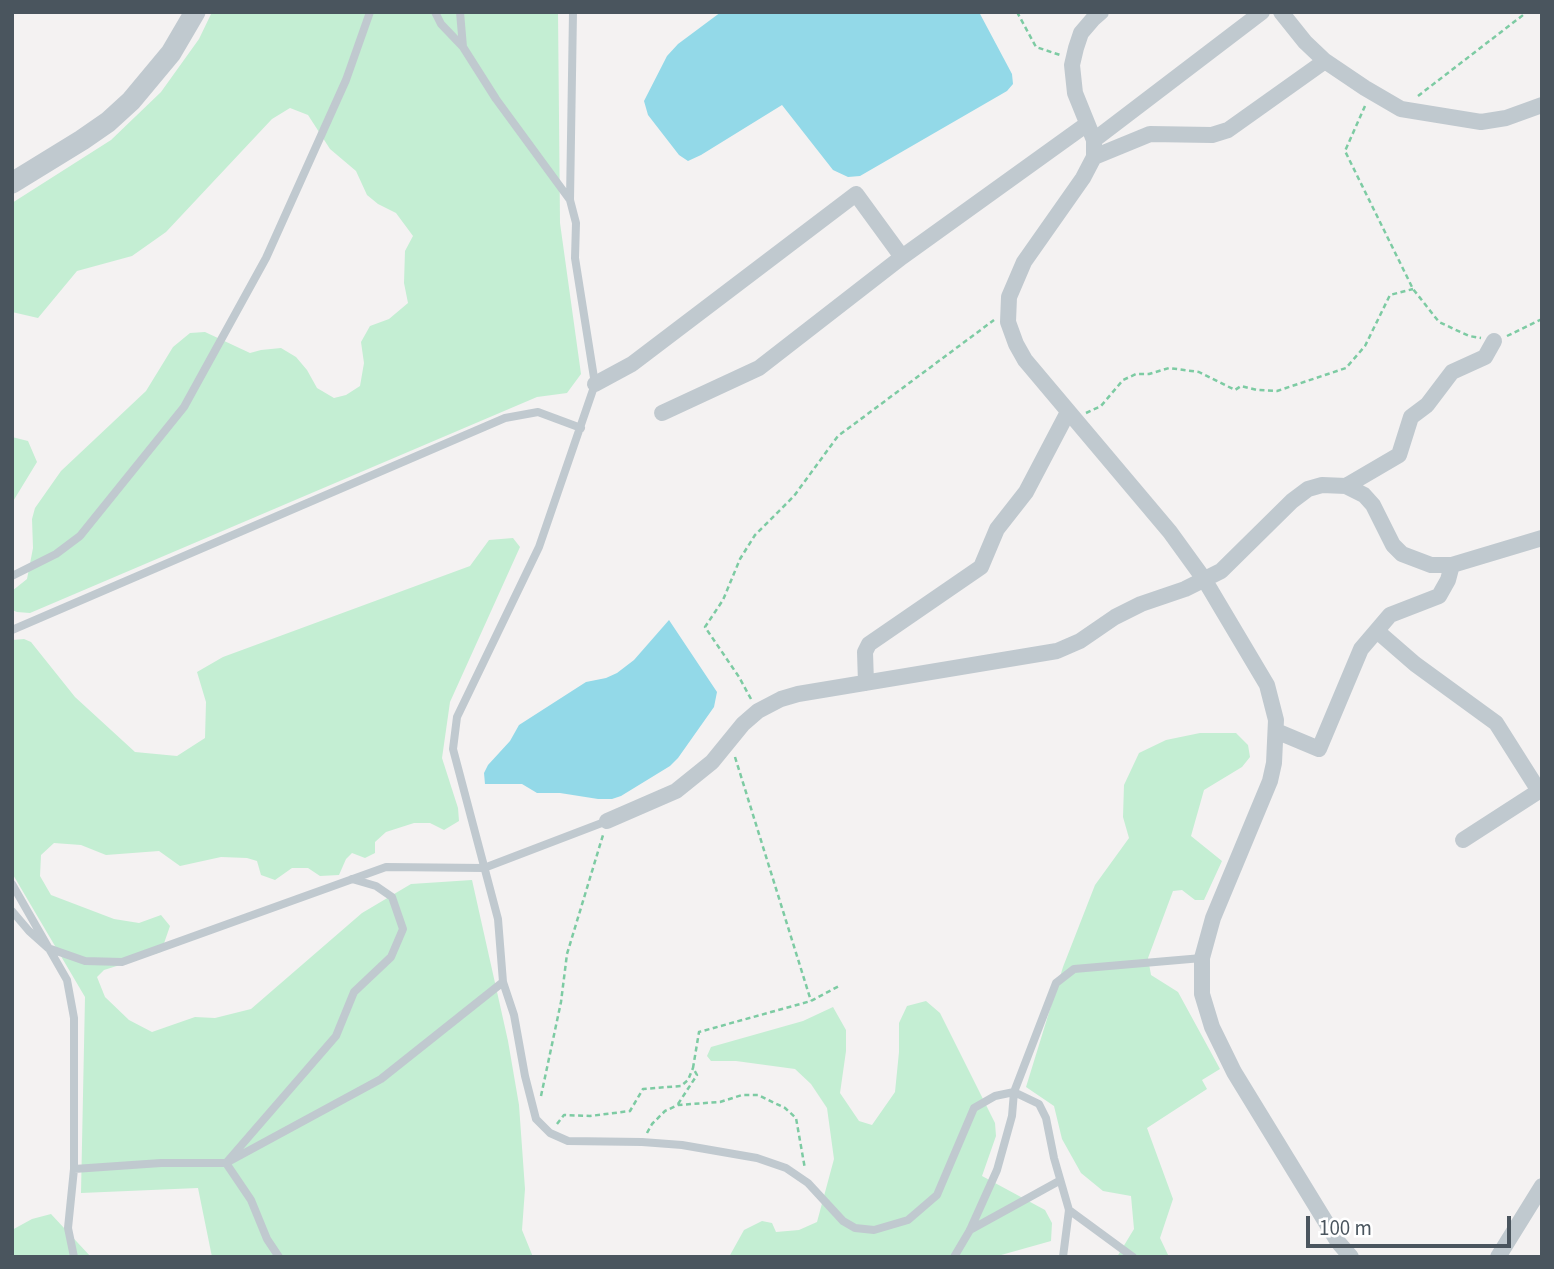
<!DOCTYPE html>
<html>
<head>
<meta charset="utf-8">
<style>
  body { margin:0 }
  #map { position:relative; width:1554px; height:1269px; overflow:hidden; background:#f4f2f2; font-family:"Source Sans 3",sans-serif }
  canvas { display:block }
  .frame { position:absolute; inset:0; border:14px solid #4a555e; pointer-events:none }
  .scale { position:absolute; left:1306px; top:1216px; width:205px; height:32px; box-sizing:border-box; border:4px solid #4a555e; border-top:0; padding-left:9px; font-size:21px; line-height:24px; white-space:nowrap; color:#4a555e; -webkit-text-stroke:5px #fff; paint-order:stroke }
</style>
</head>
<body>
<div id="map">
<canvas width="1554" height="1269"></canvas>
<div class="frame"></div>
<div class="scale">100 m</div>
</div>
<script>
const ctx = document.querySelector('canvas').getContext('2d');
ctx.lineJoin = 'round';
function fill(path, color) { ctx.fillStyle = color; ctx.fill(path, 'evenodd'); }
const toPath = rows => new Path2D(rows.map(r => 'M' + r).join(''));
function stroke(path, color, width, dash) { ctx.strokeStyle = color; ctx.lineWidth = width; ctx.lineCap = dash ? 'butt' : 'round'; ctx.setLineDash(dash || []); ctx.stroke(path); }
const green = toPath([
  [212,12,558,12,560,223,581,374,567,393,537,397,30,613,17,612,12,610,12,591,27,579,33,548,32,519,35,508,61,471,146,391,173,347,190,333,205,332,250,353,261,350,281,348,296,357,307,370,317,388,334,398,346,395,360,386,364,363,361,342,370,326,389,319,408,303,404,283,405,251,413,236,396,213,378,204,367,195,356,171,330,149,308,115,290,108,272,119,166,232,132,256,77,271,38,318,12,312,12,203,111,140,161,92,199,39],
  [12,437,28,441,37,462,12,503],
  [513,538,520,547,450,702,442,758,458,808,459,821,444,830,430,823,414,823,386,832,375,842,375,853,365,858,352,853,346,859,339,875,320,876,308,868,292,868,275,880,261,875,257,861,247,858,221,857,180,866,159,851,106,855,81,845,54,843,41,855,40,876,51,895,114,919,139,923,161,915,170,926,161,952,104,970,97,977,105,997,129,1020,152,1032,195,1017,215,1018,251,1009,362,913,411,884,472,880,508,1041,519,1105,525,1189,522,1230,533,1257,212,1257,198,1188,81,1193,85,997,12,873,12,640,24,639,31,642,75,697,135,752,177,756,205,738,206,702,197,672,223,657,470,566,489,540],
  [1200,733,1236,733,1248,745,1250,757,1242,767,1204,790,1191,836,1222,861,1204,900,1195,900,1182,890,1173,891,1148,958,1151,975,1178,992,1220,1069,1202,1080,1207,1089,1147,1128,1173,1199,1160,1238,1169,1257,1117,1257,1134,1229,1131,1196,1103,1191,1081,1173,1062,1139,1054,1106,1026,1087,1063,967,1095,885,1129,838,1123,817,1124,785,1139,753,1166,740],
  [926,1001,940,1013,995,1123,996,1136,982,1176,1045,1210,1052,1223,1051,1241,994,1257,729,1257,744,1230,762,1221,772,1223,776,1232,799,1230,817,1222,834,1159,827,1108,811,1084,795,1069,736,1061,711,1061,707,1056,711,1047,803,1021,833,1007,846,1030,846,1051,840,1093,859,1121,872,1125,895,1092,899,1052,899,1023,907,1006],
  [51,1214,91,1257,12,1257,12,1230,32,1219]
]);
const water = toPath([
  [721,12,979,12,1012,74,1013,84,1007,91,860,176,848,177,833,170,782,105,701,155,688,161,679,155,648,115,644,101,667,56,678,44],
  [669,620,717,692,714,707,678,758,670,766,621,796,612,799,598,799,560,793,537,793,522,784,485,784,484,773,488,765,510,741,519,725,586,682,606,678,617,673,634,660]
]);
const path = toPath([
  [1017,12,1036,47,1060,55],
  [1418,96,1527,12],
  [1365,106,1345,151,1413,289,1439,322,1469,336,1481,338],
  [1507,336,1542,319],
  [1086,413,1101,406,1123,380,1136,374,1149,374,1169,368,1199,372,1235,390,1241,386,1257,390,1277,391,1346,368,1365,346,1390,295,1413,289],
  [751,699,739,677,705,627,723,600,740,559,755,535,794,496,838,436,994,320],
  [735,757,811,1001],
  [541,1096,561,1002,567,954,603,835],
  [678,1104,697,1075,693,1068,699,1032,811,1001,839,986],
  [557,1124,564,1115,590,1116,630,1111,643,1089,681,1086,688,1080,693,1068],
  [647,1133,652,1124,665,1111,678,1105,720,1102,742,1095,758,1095,785,1108,796,1118,805,1169]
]);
const service = toPath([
  [435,12,441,24,463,47,496,99,570,200],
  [460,12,463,47],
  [573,12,570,200,576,223,575,258,595,384,539,547,457,717,453,749,498,919,503,982,514,1015,525,1076,536,1119,550,1133,568,1141,642,1142,682,1145,757,1158,786,1168,808,1183,843,1221,855,1228,874,1230,908,1220,937,1195,974,1108,995,1096,1014,1092,1039,1104,1046,1118,1054,1158,1069,1210,1063,1257],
  [12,576,56,554,80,536,184,407,266,258,346,80,370,12],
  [12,630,505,418,538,412,581,428],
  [12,884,67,980,74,1018,74,1169,68,1228,74,1257],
  [12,911,29,931,48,948,85,961,122,962,386,867,484,868,607,821],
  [74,1169,161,1163,226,1163,381,1079,503,982],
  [1069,1210,1133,1257],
  [970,1230,1059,1181],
  [279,1257,267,1239,251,1200,226,1163,336,1036,354,992,391,957,403,929,392,897,376,886,352,879],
  [954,1257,970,1230,997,1170,1012,1116,1014,1092,1056,983,1074,969,1202,958]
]);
const minor = toPath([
  [1101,12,1093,19,1081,33,1076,48,1072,65,1075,93,1094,140,1094,157,1083,178,1024,262,1009,297,1008,322,1016,344,1025,360,1170,532,1204,579,1267,685,1276,720,1274,763,1270,781,1213,918,1202,958,1202,994,1212,1027,1234,1072,1338,1242,1351,1257],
  [1281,12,1305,42,1325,61,1365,88,1401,109,1481,122,1506,118,1542,105],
  [1094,140,1262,12],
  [1094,157,1150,134,1212,135,1228,130,1325,61],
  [595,384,632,364,856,194,902,257],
  [662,413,759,368,902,257,1087,124],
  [1346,486,1399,455,1411,417,1427,405,1452,372,1485,357,1494,341],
  [1377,631,1415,664,1496,723,1539,791],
  [866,683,865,652,869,644,981,567,997,529,1026,492,1068,412],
  [1276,731,1319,749,1361,649,1390,615,1439,596,1448,580,1452,565],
  [607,821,676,791,712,762,743,724,758,711,781,699,798,694,1057,651,1080,641,1115,617,1141,604,1185,589,1221,571,1292,501,1308,489,1322,485,1346,486,1364,495,1373,505,1393,545,1402,554,1431,565,1452,565,1542,538],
  [1463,840,1542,789],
  [1498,1257,1542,1186]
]);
const tertiary = toPath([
  [12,183,82,140,108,122,131,101,171,53,195,12]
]);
fill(green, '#c4eed3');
fill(water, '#93d9e8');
stroke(path, '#7dcba3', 2.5, [5, 3.5]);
stroke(service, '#c0c9cf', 8);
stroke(minor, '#c0c9cf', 16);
stroke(tertiary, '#c0c9cf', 21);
</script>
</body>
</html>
